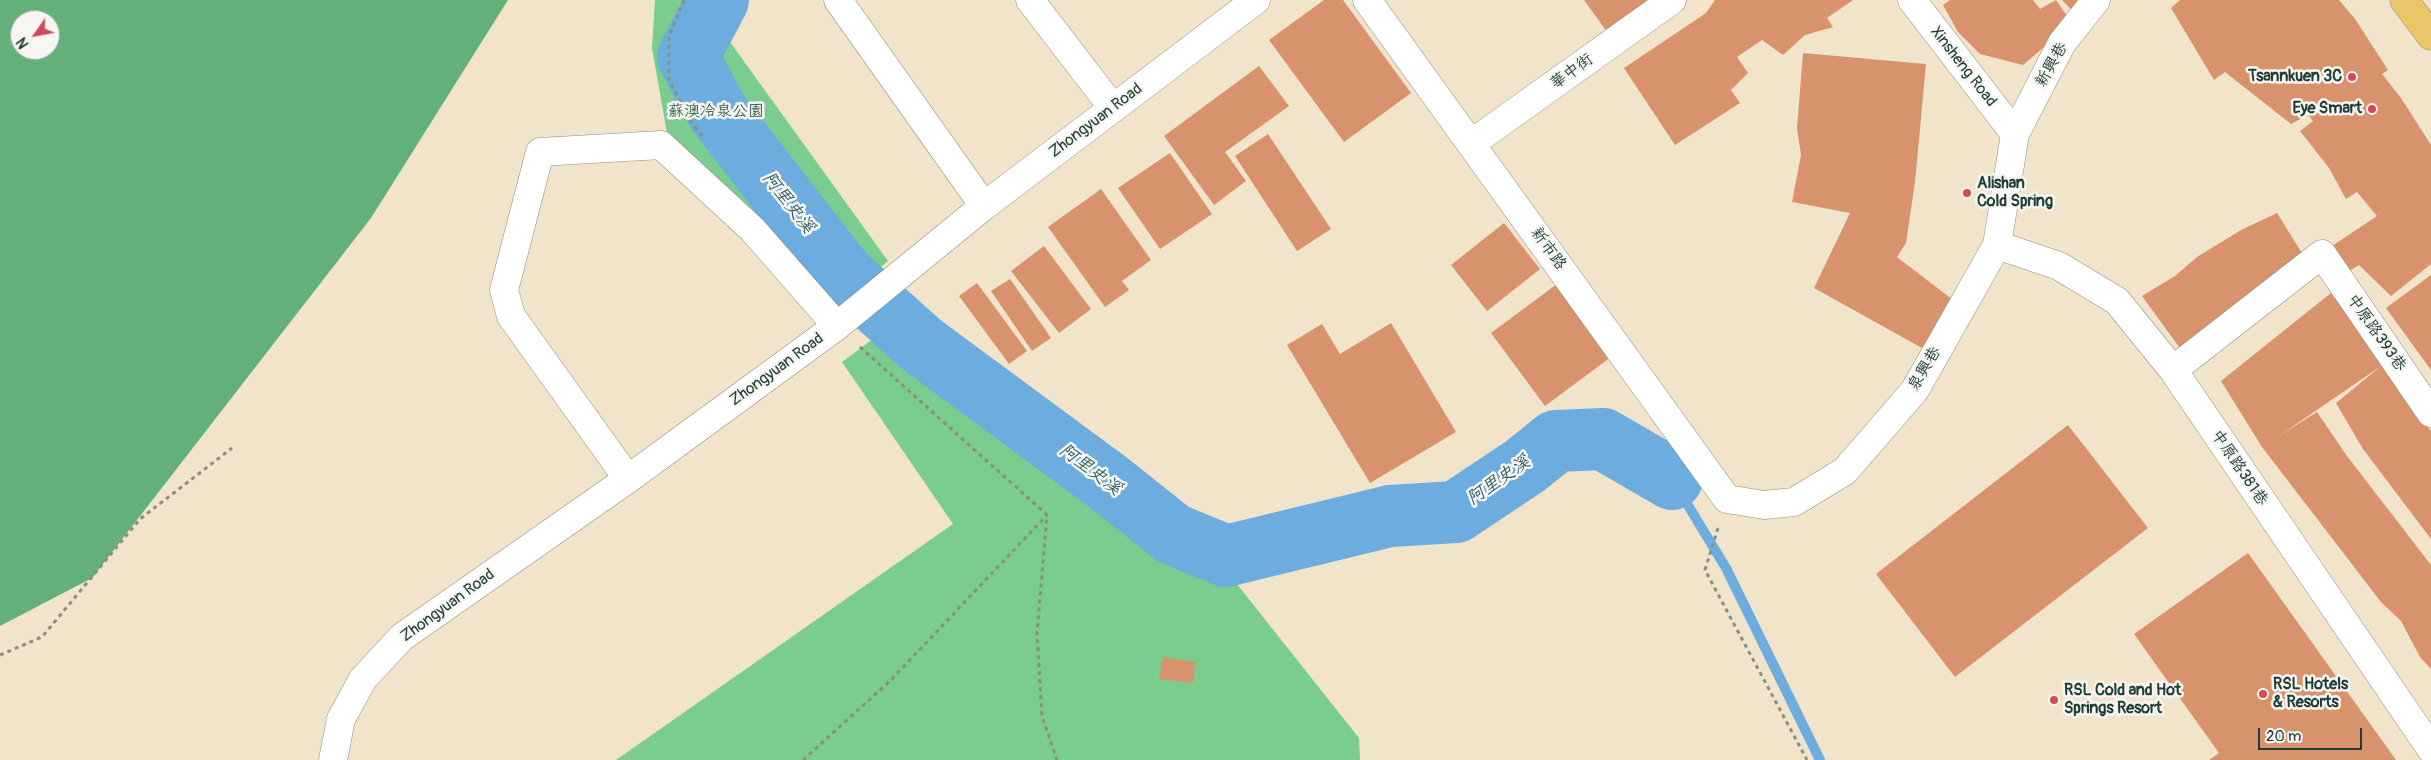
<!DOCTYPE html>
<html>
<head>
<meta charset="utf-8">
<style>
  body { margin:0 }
  #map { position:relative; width:2431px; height:760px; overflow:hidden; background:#f1e4cb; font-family:Pangolin,sans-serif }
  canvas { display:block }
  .north { position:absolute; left:10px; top:10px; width:50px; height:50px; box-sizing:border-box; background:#f6f6f2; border:1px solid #a0aca6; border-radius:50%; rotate:237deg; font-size:14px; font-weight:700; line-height:20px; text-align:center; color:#1f3d34 }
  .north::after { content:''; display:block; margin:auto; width:18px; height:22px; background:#d1495b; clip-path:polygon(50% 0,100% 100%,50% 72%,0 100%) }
  .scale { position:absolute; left:2258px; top:728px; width:104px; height:22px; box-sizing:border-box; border:2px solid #1f3d34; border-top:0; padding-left:6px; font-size:15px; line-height:18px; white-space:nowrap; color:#1f3d34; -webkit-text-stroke:4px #f6f6f2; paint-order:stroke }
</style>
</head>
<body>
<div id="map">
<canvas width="2431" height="760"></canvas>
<div class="north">N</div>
<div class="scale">20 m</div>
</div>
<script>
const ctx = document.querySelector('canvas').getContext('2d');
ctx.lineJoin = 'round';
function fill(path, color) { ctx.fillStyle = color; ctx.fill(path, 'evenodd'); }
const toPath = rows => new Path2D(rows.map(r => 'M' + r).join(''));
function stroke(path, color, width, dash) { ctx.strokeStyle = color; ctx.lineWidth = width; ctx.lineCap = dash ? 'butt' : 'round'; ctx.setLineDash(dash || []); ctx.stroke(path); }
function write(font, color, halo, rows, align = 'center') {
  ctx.font = font + ' Pangolin,"LXGW WenKai TC",sans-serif'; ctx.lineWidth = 5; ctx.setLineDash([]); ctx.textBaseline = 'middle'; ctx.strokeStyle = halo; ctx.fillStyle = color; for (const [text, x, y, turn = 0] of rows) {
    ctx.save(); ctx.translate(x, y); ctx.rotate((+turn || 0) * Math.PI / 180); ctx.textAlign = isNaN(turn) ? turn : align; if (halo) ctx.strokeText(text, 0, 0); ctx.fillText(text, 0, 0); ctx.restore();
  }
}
const green = toPath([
  [655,0,733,0,717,24,888,261,829,311,668,139,652,48],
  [881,333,1158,545,1225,569,1359,738,1360,760,616,760,953,524,842,362]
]);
const forest = toPath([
  [0,0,508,0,371,218,92,578,0,626],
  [20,20,50,20,50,50,20,50]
]);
const stream = toPath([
  [1672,479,1726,568,1820,760]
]);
const river = toPath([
  [718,0,688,57,718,113,843,274,922,345,1109,483,1173,534,1226,556,1390,516,1456,512,1525,466,1556,441,1603,439,1672,479]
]);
const building = toPath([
  [1324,0,1343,0,1411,93,1344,142,1269,40],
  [1584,0,1651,0,1610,36],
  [1715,0,1853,0,1827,18,1833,27,1805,35,1783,55,1762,40,1737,57,1748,73,1731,90,1740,103,1675,145,1624,68,1706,13],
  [1950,0,2033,0,2040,9,2056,0,2072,23,2023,65,1980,54,1958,32,1943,5],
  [2062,0,2089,0,2076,14],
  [2180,0,2339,0,2355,19,2388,70,2382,74,2401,98,2431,145,2431,264,2391,296,2359,265,2346,273,2329,248,2377,216,2357,192,2346,199,2329,168,2300,131,2313,121,2308,115,2291,124,2225,72,2214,80,2171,8],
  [1803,53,1926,64,1915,182,1906,243,1897,257,1953,300,1922,348,1814,288,1850,213,1792,202,1801,155,1797,128],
  [1259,66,1289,106,1225,152,1246,181,1214,205,1164,136],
  [1268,134,1331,229,1297,251,1235,156],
  [1170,153,1212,214,1160,249,1118,188],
  [1101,189,1151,260,1122,281,1129,290,1105,307,1048,227],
  [2277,213,2305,258,2182,351,2142,296,2175,276,2197,257,2241,230],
  [1504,223,1540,269,1487,311,1451,265],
  [1044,246,1091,309,1059,333,1011,271],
  [2431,275,2431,370,2386,308],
  [1010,279,1051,338,1032,351,991,291],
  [977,283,1027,351,1009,364,959,296],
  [1557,284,1611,357,1545,406,1491,333],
  [2331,293,2384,364,2431,431,2431,539,2363,449,2336,403,2381,366,2279,436,2317,412,2347,456,2431,565,2431,669,2420,657,2401,621,2381,602,2262,447,2221,381],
  [1391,323,1456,432,1370,483,1287,345,1322,324,1340,354],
  [2068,425,2148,528,1955,677,1876,574],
  [2248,553,2396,760,2209,760,2219,753,2134,634],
  [1163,657,1195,662,1193,683,1159,679]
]);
const path = toPath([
  [684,0,669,36,669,80,689,118,703,138],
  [860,347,1047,515,1037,633,1042,716,1057,760],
  [1718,528,1705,570,1807,760],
  [0,655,42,637,140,519,232,448],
  [803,760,891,680,1047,515]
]);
const minor = toPath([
  [838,0,984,206],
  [1030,0,1113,108],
  [1367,0,1727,499,1764,505,1794,502,1845,471,1915,390,1997,245,2015,134,2062,43,2096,0],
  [1912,0,2015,134],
  [1472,143,1672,0],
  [1997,245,2059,266,2117,301,2173,370,2431,749],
  [2173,370,2322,254,2431,413],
  [628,479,511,316,504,290,540,152,661,145,752,229,837,326],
  [333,760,341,719,363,679,402,637,628,479,837,326,984,206,1256,0]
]);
const primary = toPath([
  [2404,0,2431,36]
]);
const markers = [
  [2352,77,5,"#d1495b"],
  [2372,109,5,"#d1495b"],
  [1967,193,5,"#d1495b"],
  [2263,694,5,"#d1495b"],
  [2054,700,5,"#d1495b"]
];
const streetNames = [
  ["新興巷",2052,65,-61],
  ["Xinsheng Road",1963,67,52],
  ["華中街",1572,72,-36],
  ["Zhongyuan Road",1096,121,-37],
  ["新市路",1548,249,54],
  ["中原路393巷",2376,333,55],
  ["泉興巷",1925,369,-59],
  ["Zhongyuan Road",777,370,-36],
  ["中原路381巷",2239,468,56],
  ["Zhongyuan Road",448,606,-36]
];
const poiNames = [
  ["Tsannkuen 3C",2342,77,"right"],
  ["Eye Smart",2362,109,"right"],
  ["Alishan",1977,184],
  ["Cold Spring",1977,202],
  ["RSL Hotels",2273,685],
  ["& Resorts",2273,703],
  ["RSL Cold and Hot",2064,691],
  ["Springs Resort",2064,709]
];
const parkNames = [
  ["蘇澳冷泉公園",716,112]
];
const waterNames = [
  ["阿里史溪",788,203,52],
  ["阿里史溪",1090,470,37],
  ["阿里史溪",1499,481,-35]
];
fill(green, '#7bcd8f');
fill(forest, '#64b07a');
stroke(stream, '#6cacdf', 10);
stroke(river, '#6cacdf', 62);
fill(building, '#d8926c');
stroke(minor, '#889080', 29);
stroke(primary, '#889080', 29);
stroke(path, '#889080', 3, [4, 4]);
stroke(minor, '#fff', 28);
stroke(primary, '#edc569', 28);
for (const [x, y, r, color] of markers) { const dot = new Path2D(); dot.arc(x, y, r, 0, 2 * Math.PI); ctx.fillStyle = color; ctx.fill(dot); stroke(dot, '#f6f6f2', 2); }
write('16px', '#1f3d34', '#f6f6f2', streetNames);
write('bold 16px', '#1f3d34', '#f6f6f2', poiNames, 'left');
write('16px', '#36614b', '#f6f6f2', parkNames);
write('italic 18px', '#365e67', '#f6f6f2', waterNames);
</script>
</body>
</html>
